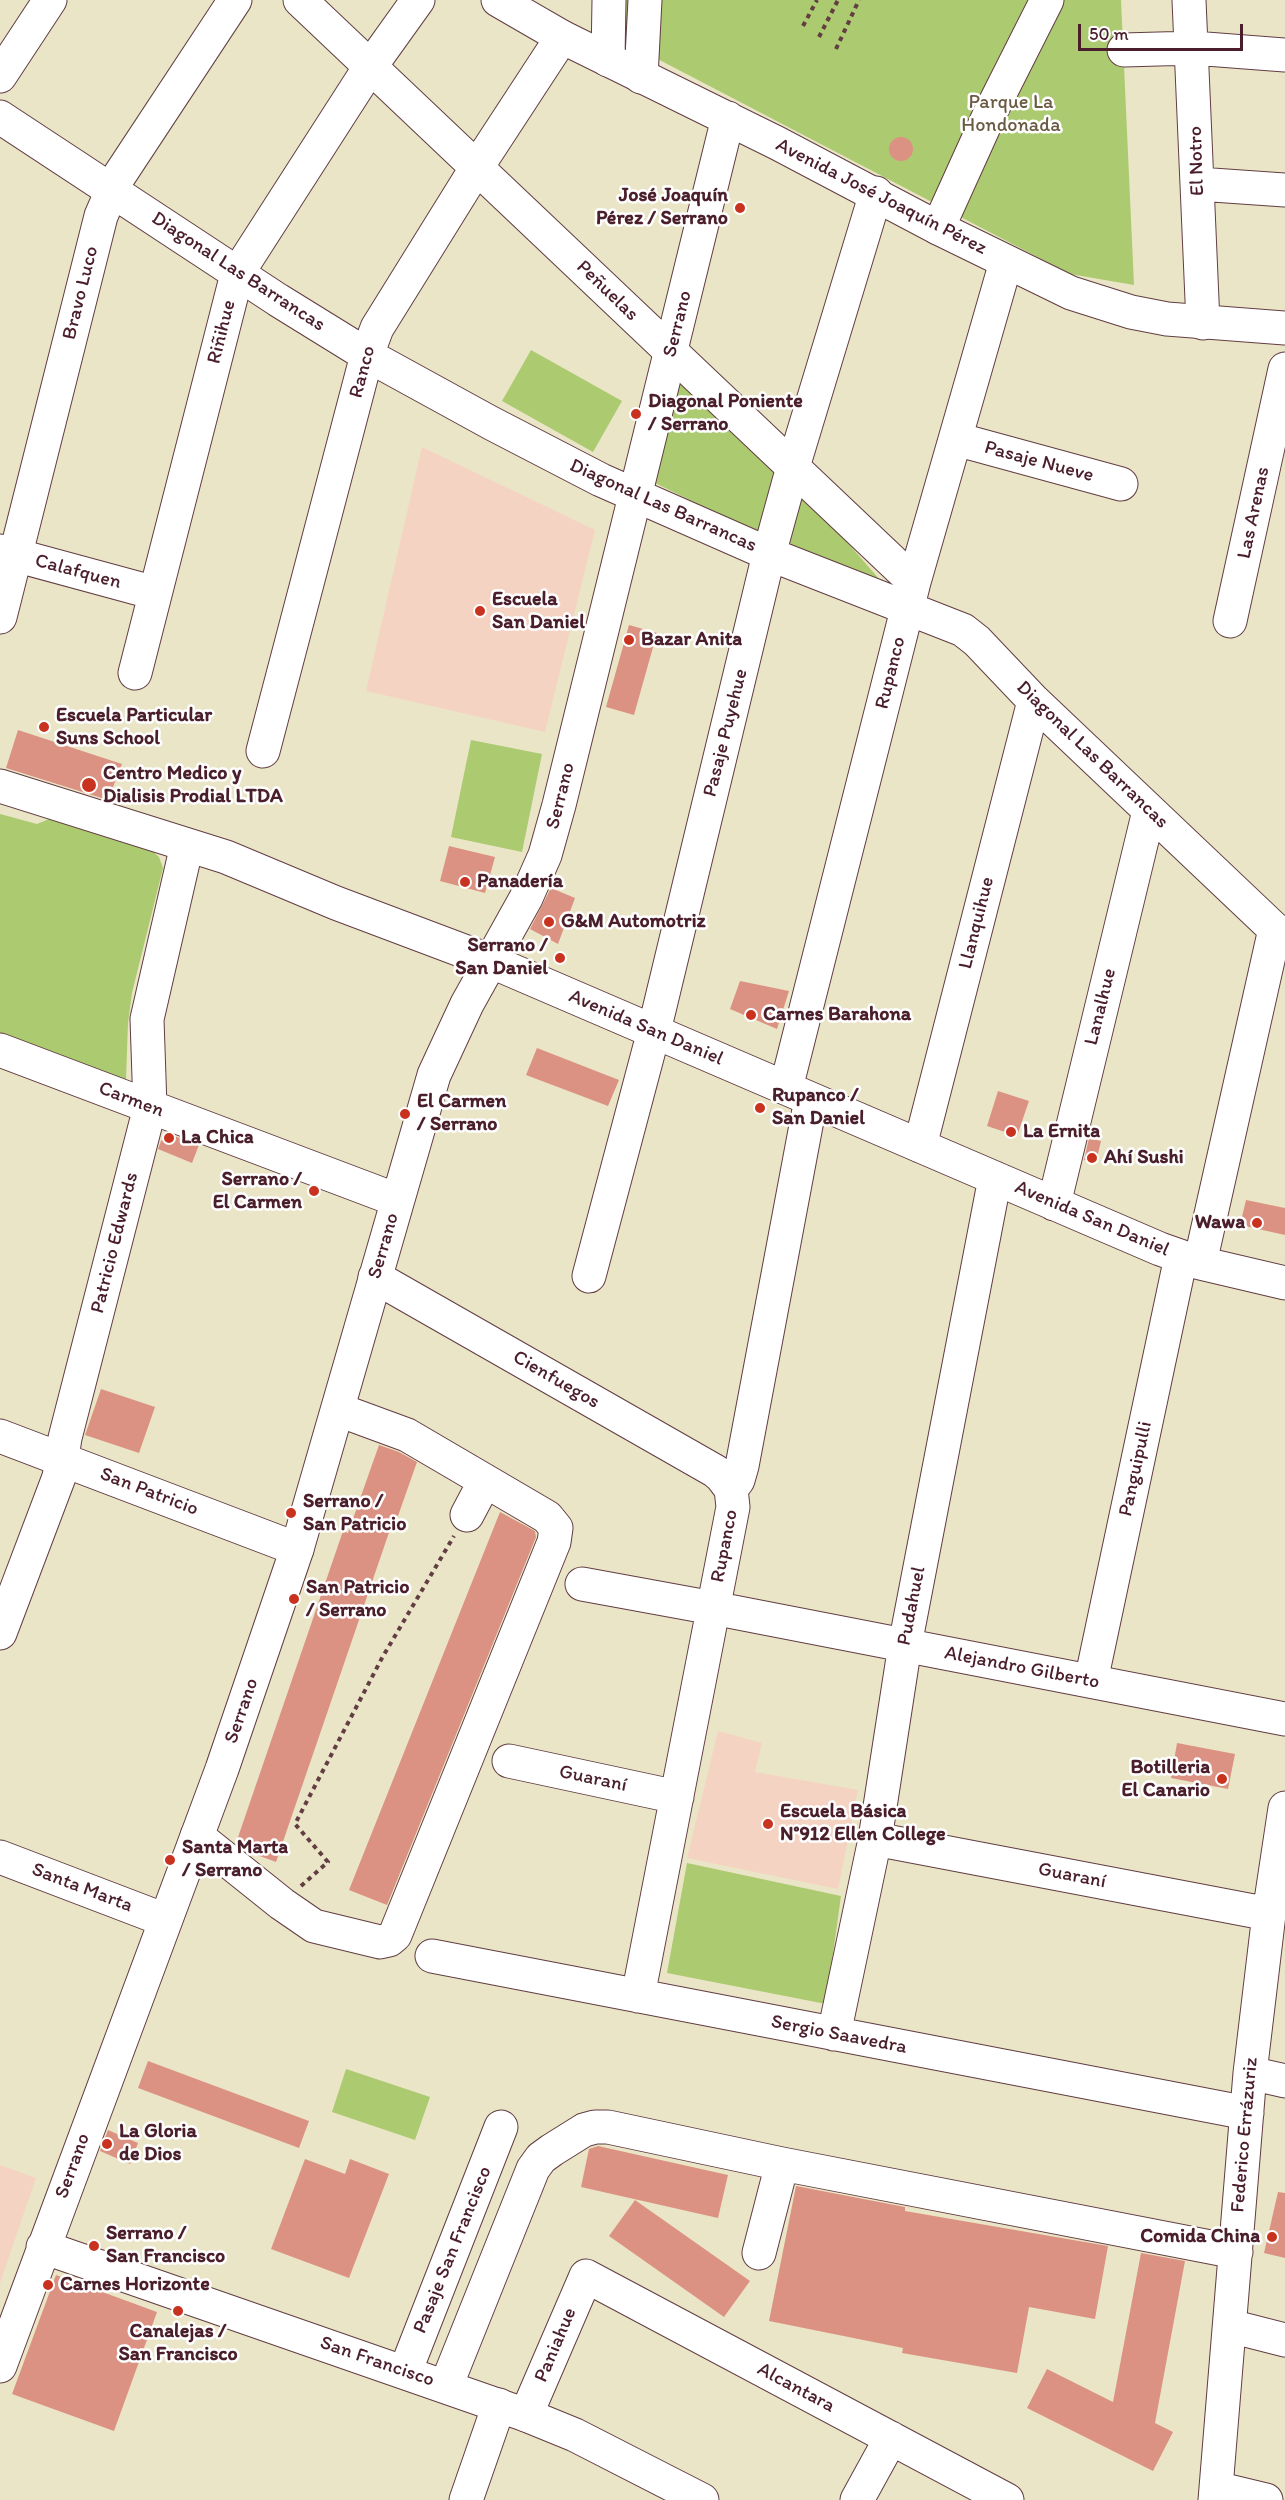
<!DOCTYPE html>
<html>
<head>
<meta charset="utf-8">
<style>
  body { margin:0 }
  #map { position:relative; width:1285px; height:2500px; overflow:hidden; background:#eae5c7; font-family:Itim,sans-serif }
  canvas { display:block }
  .scale { position:absolute; left:1078px; top:24px; width:165px; height:27px; box-sizing:border-box; border:3px solid #4a1f2b; border-top:0; padding-left:8px; font-size:18px; line-height:21px; white-space:nowrap; color:#4a1f2b; -webkit-text-stroke:4px #fff; paint-order:stroke }
</style>
</head>
<body>
<div id="map">
<canvas width="1285" height="2500"></canvas>
<div class="scale">50 m</div>
</div>
<script>
const ctx = document.querySelector('canvas').getContext('2d');
ctx.lineJoin = 'round';
function fill(path, color) { ctx.fillStyle = color; ctx.fill(path, 'evenodd'); }
const toPath = rows => new Path2D(rows.map(r => 'M' + r).join(''));
function stroke(path, color, width, dash) { ctx.strokeStyle = color; ctx.lineWidth = width; ctx.lineCap = dash ? 'butt' : 'round'; ctx.setLineDash(dash || []); ctx.stroke(path); }
function write(font, color, halo, rows, align = 'center') {
  ctx.font = font + ' Itim,sans-serif'; ctx.lineWidth = 5; ctx.setLineDash([]); ctx.textBaseline = 'middle'; ctx.strokeStyle = halo; ctx.fillStyle = color; for (const [text, x, y, turn = 0] of rows) {
    ctx.save(); ctx.translate(x, y); ctx.rotate((+turn || 0) * Math.PI / 180); ctx.textAlign = isNaN(turn) ? turn : align; if (halo) ctx.strokeText(text, 0, 0); ctx.fillText(text, 0, 0); ctx.restore();
  }
}
const built = toPath([
  [422,447,595,530,545,732,366,691],
  [718,1731,762,1743,755,1772,858,1790,838,1889,687,1858],
  [0,2165,36,2178,0,2283]
]);
const green = toPath([
  [625,0,1121,0,1134,285,1070,274,650,55,629,42,624,20],
  [531,350,622,401,593,452,502,401],
  [677,374,781,472,763,536,653,482],
  [799,487,894,596,781,545],
  [471,740,542,754,522,852,451,837],
  [0,814,37,824,54,817,150,849,159,857,163,868,132,993,128,1023,126,1080,123,1084,0,1041],
  [687,1863,841,1896,826,2004,667,1973],
  [346,2069,430,2097,415,2140,332,2112]
]);
const building = toPath([
  '889 149a12 12 0 1 1 24 0a12 12 0 1 1-24 0Z',
  [629,625,657,633,634,715,606,707],
  [18,730,122,764,108,800,6,768],
  [449,846,495,857,485,893,440,881],
  [551,888,575,898,558,944,530,929],
  [740,981,789,991,777,1029,730,1009],
  [537,1048,619,1080,608,1106,526,1075],
  [998,1091,1029,1101,1017,1136,987,1126],
  [169,1134,199,1145,192,1163,158,1149,161,1141],
  [1089,1138,1101,1141,1096,1162,1084,1160],
  [1246,1200,1285,1208,1285,1235,1240,1225],
  [101,1389,155,1407,139,1453,85,1435],
  [379,1445,399,1452,417,1462,398,1516,395,1515,276,1862,246,1851,236,1843,343,1531,348,1533],
  [500,1512,535,1531,536,1537,387,1905,349,1890],
  [1177,1743,1235,1754,1228,1789,1171,1778],
  [148,2061,309,2121,299,2148,138,2088],
  [108,2130,138,2143,130,2164,100,2151],
  [598,2146,728,2175,718,2218,581,2187,589,2149],
  [305,2159,345,2174,350,2159,389,2174,349,2278,271,2249],
  [796,2186,905,2207,905,2211,1108,2246,1095,2319,1029,2307,1017,2373,902,2353,903,2348,769,2321],
  [1278,2192,1285,2193,1285,2258,1264,2253],
  [635,2200,750,2281,724,2317,609,2236],
  [1141,2253,1185,2261,1155,2423,1173,2432,1153,2471,1027,2408,1047,2369,1113,2402],
  [56,2275,157,2312,114,2431,12,2394]
]);
const path = toPath([
  [803,26,817,0],
  [819,37,838,0],
  [836,49,859,0],
  [301,1886,328,1862,295,1824,382,1658,454,1536]
]);
const minor = toPath([
  [300,0,914,582],
  [1189,0,1203,323],
  [1124,50,1193,48,1285,55],
  [608,60,609,0],
  [0,76,50,0],
  [641,77,645,0],
  [0,117,278,300,367,355,491,423,601,480,769,554,963,630,977,641,1034,701,1285,939],
  [1198,184,1285,190],
  [938,228,991,111,1047,0],
  [956,439,1121,484],
  [0,551,155,593],
  [0,617,101,216,117,179,235,0],
  [1230,621,1285,369],
  [135,673,237,274,370,67,418,0],
  [263,751,367,355,377,328,477,167,562,37],
  [0,786,226,857,336,903,490,961,1160,1249,1200,1263,1285,1283],
  [0,1050,397,1200],
  [786,1088,914,582,1006,262],
  [920,1146,1034,701],
  [1054,1204,1149,811],
  [1200,1263,1275,929],
  [589,1276,654,1031,769,554,793,467,876,193],
  [375,1277,715,1471,721,1476,731,1489,733,1507,638,1996],
  [0,1436,297,1549],
  [731,1489,738,1480,742,1466,811,1099],
  [467,1515,485,1481],
  [582,1584,713,1608,1285,1719],
  [0,1633,59,1477,65,1438,150,1107,147,1019,187,845],
  [1091,1681,1181,1257],
  [509,1761,677,1797],
  [197,1836,282,1904,314,1926,380,1942,389,1940,395,1935,554,1542,556,1528,547,1517,407,1435,339,1410],
  [875,1839,1269,1914],
  [0,1857,165,1920],
  [432,1956,1247,2113],
  [834,2034,875,1839,905,1645,995,1178],
  [1250,2073,1285,2081],
  [759,2253,782,2164],
  [1230,2326,1285,2340],
  [405,2372,501,2127],
  [446,2386,533,2169,541,2158,552,2150,584,2130,595,2127,608,2127,782,2164,1236,2252],
  [526,2415,586,2276,1007,2500],
  [1216,2488,1266,2500],
  [466,2500,499,2405],
  [857,2500,891,2438],
  [1215,2500,1250,2073,1269,1914,1285,1808]
]);
const major = toPath([
  [498,0,562,37,777,143,938,228,1071,293,1131,312,1167,319,1285,328],
  [43,2247,526,2415,575,2435,702,2500],
  [0,2366,222,1769,297,1549,434,1075,467,1004,526,898,545,855,559,805,728,118]
]);
const markers = [
  [740,208,6,"#c8321e"],
  [636,414,6,"#c8321e"],
  [480,611,6,"#c8321e"],
  [629,640,6,"#c8321e"],
  [44,727,6,"#c8321e"],
  [89,785,8,"#c8321e"],
  [465,882,6,"#c8321e"],
  [549,922,6,"#c8321e"],
  [560,958,6,"#c8321e"],
  [751,1015,6,"#c8321e"],
  [760,1108,6,"#c8321e"],
  [405,1114,6,"#c8321e"],
  [1011,1132,6,"#c8321e"],
  [169,1138,6,"#c8321e"],
  [1092,1158,6,"#c8321e"],
  [314,1191,6,"#c8321e"],
  [1257,1223,6,"#c8321e"],
  [291,1513,6,"#c8321e"],
  [294,1599,6,"#c8321e"],
  [1222,1779,6,"#c8321e"],
  [768,1824,6,"#c8321e"],
  [170,1860,6,"#c8321e"],
  [107,2144,6,"#c8321e"],
  [1272,2237,6,"#c8321e"],
  [94,2246,6,"#c8321e"],
  [48,2285,6,"#c8321e"],
  [178,2311,6,"#c8321e"]
];
const parkNames = [
  ["Parque La",1011,103],
  ["Hondonada",1011,126]
];
const streetNames = [
  ["El Notro",1197,161,-92],
  ["Avenida José Joaquín Pérez",881,197,27],
  ["Diagonal Las Barrancas",238,272,33],
  ["Peñuelas",607,291,44],
  ["Bravo Luco",81,293,-76],
  ["Serrano",678,324,-76],
  ["Riñihue",222,332,-76],
  ["Ranco",363,372,-75],
  ["Pasaje Nueve",1039,462,15],
  ["Diagonal Las Barrancas",663,506,24],
  ["Las Arenas",1254,513,-78],
  ["Calafquen",78,572,15],
  ["Rupanco",891,673,-76],
  ["Pasaje Puyehue",726,733,-76],
  ["Diagonal Las Barrancas",1092,755,44],
  ["Serrano",561,796,-76],
  ["Llanquihue",977,923,-76],
  ["Lanalhue",1101,1007,-76],
  ["Avenida San Daniel",646,1028,23],
  ["Carmen",131,1100,21],
  ["Avenida San Daniel",1092,1219,23],
  ["Patricio Edwards",115,1243,-76],
  ["Serrano",384,1246,-74],
  ["Cienfuegos",556,1380,30],
  ["Panguipulli",1136,1469,-78],
  ["San Patricio",149,1492,21],
  ["Rupanco",725,1546,-79],
  ["Pudahuel",912,1606,-79],
  ["Alejandro Gilberto",1022,1668,11],
  ["Serrano",242,1711,-71],
  ["Guaraní",593,1779,12],
  ["Guaraní",1072,1876,11],
  ["Santa Marta",82,1888,21],
  ["Sergio Saavedra",839,2035,11],
  ["Federico Errázuriz",1245,2135,-85],
  ["Serrano",73,2166,-70],
  ["Pasaje San Francisco",453,2250,-68],
  ["Paniahue",556,2345,-67],
  ["San Francisco",377,2362,19],
  ["Alcantara",796,2388,28]
];
const poiNames = [
  ["José Joaquín",728,196,"right"],
  ["Pérez / Serrano",728,219,"right"],
  ["Diagonal Poniente",648,402],
  ["/ Serrano",648,425],
  ["Escuela",492,600],
  ["San Daniel",492,623],
  ["Bazar Anita",641,640],
  ["Escuela Particular",56,716],
  ["Suns School",56,739],
  ["Centro Medico y",103,774],
  ["Dialisis Prodial LTDA",103,797],
  ["Panadería",477,882],
  ["G&M Automotriz",561,922],
  ["Serrano /",548,946,"right"],
  ["San Daniel",548,969,"right"],
  ["Carnes Barahona",763,1015],
  ["Rupanco /",772,1096],
  ["San Daniel",772,1119],
  ["El Carmen",417,1102],
  ["/ Serrano",417,1125],
  ["La Ernita",1023,1132],
  ["La Chica",181,1138],
  ["Ahí Sushi",1104,1158],
  ["Serrano /",302,1180,"right"],
  ["El Carmen",302,1203,"right"],
  ["Wawa",1245,1223,"right"],
  ["Serrano /",303,1502],
  ["San Patricio",303,1525],
  ["San Patricio",306,1588],
  ["/ Serrano",306,1611],
  ["Botilleria",1210,1768,"right"],
  ["El Canario",1210,1791,"right"],
  ["Escuela Básica",780,1812],
  ["N°912 Ellen College",780,1835],
  ["Santa Marta",182,1848],
  ["/ Serrano",182,1871],
  ["La Gloria",119,2132],
  ["de Dios",119,2155],
  ["Serrano /",106,2234],
  ["San Francisco",106,2257],
  ["Comida China",1260,2237,"right"],
  ["Carnes Horizonte",60,2285],
  ["Canalejas /",178,2332,"center"],
  ["San Francisco",178,2355,"center"]
];
fill(built, '#f5d3c2');
fill(green, '#acca70');
fill(building, '#dc9283');
stroke(minor, '#623d42', 35);
stroke(major, '#623d42', 35);
stroke(path, '#623d42', 4, [4.5, 4.5]);
stroke(minor, '#fff', 33);
stroke(major, '#fff', 33);
for (const [x, y, r, color] of markers) { const dot = new Path2D(); dot.arc(x, y, r, 0, 2 * Math.PI); ctx.fillStyle = color; ctx.fill(dot); stroke(dot, '#fff', 2); }
write('20px', '#6c5b43', '#fff', parkNames);
write('20px', '#4a1f2b', '#fff', streetNames);
write('bold 20px', '#4a1f2b', '#fff', poiNames, 'left');
</script>
</body>
</html>
